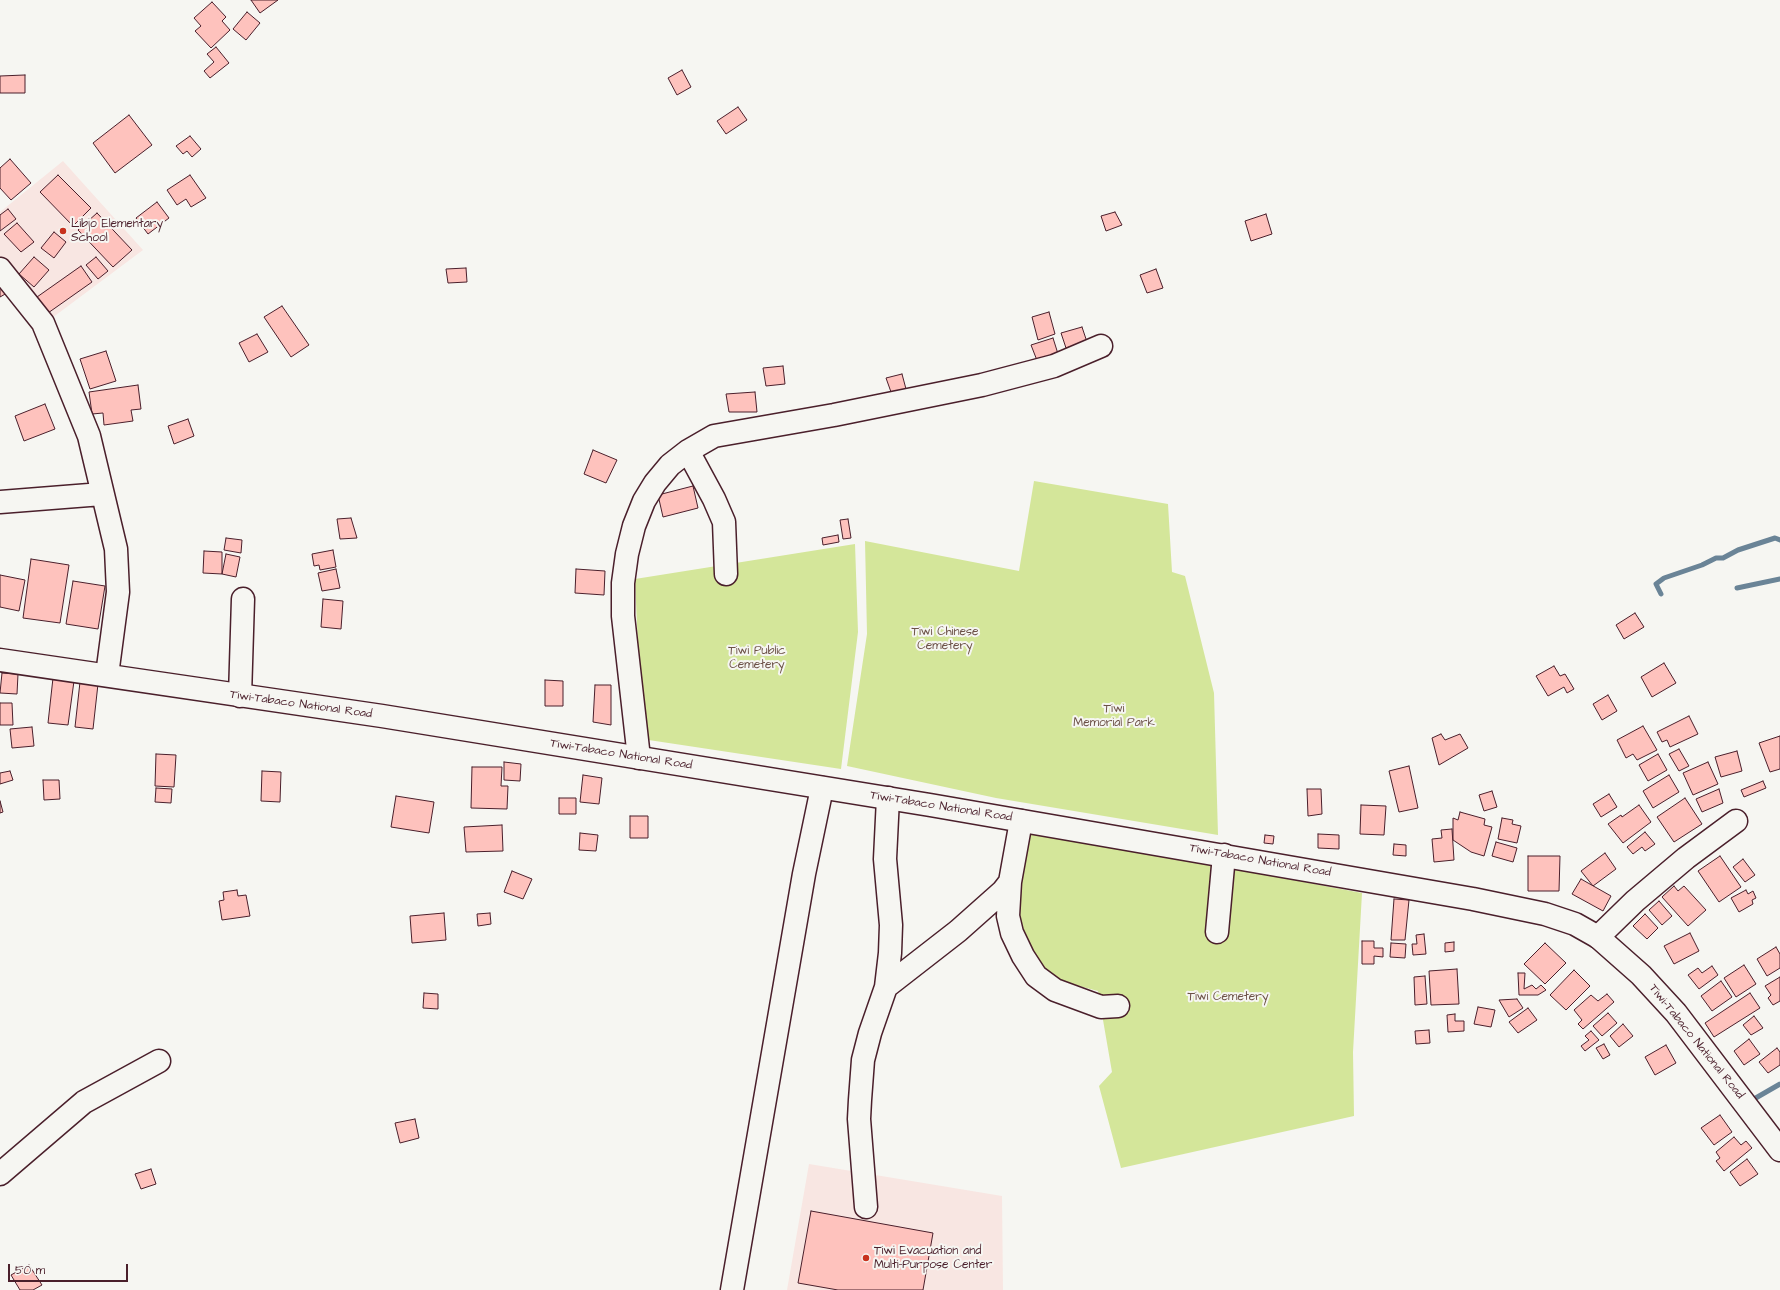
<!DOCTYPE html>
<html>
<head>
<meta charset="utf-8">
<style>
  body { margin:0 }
  #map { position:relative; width:1780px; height:1290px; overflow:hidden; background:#f6f6f2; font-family:"Architects Daughter",sans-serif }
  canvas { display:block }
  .scale { position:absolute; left:8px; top:1264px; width:120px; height:18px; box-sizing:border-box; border:2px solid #4a1f2b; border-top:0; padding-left:5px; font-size:12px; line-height:14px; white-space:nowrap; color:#4a1f2b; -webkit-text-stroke:3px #f6f6f2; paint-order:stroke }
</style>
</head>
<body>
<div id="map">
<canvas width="1780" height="1290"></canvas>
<div class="scale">50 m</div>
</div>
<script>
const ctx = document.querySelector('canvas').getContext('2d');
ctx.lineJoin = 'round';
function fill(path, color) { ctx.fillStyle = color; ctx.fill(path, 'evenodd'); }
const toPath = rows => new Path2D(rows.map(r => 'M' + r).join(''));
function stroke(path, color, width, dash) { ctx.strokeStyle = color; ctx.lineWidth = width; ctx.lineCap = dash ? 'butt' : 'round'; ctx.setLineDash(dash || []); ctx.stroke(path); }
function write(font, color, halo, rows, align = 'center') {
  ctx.font = font + ' "Architects Daughter",sans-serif'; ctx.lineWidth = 4; ctx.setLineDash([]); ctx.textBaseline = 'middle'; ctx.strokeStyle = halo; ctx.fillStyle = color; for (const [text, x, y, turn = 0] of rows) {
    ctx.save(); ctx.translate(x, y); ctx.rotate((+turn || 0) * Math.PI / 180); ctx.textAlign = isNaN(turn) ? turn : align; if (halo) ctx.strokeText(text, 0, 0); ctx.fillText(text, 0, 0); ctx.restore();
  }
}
const built = toPath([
  [63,161,143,250,48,321,0,258,0,212],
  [809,1164,1002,1196,1003,1290,787,1290]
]);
const green = toPath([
  [1034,481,1168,504,1172,572,1185,576,1214,693,1218,835,996,798,847,766,867,634,865,541,1019,571],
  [855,544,858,632,841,769,642,739,635,579],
  [1028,830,1362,893,1353,1052,1354,1116,1121,1168,1099,1086,1112,1072,1098,991,1052,979,1032,956,1020,924,1015,901]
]);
const stream = toPath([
  [1737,588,1780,579],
  [1661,594,1656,584,1664,578,1702,565,1716,558,1723,558,1738,550,1775,538,1780,540],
  [1754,1099,1780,1084]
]);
const building = toPath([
  [251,0,278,0,260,13,251,0],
  [212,2,226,17,222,21,230,30,211,48,195,31,201,26,194,18,212,2],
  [247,12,260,23,246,40,233,29,247,12],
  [216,47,229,63,210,78,204,71,214,62,207,54,216,47],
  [682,70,691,87,677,95,668,78,682,70],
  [25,75,25,93,0,93,0,76,25,75],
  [738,107,747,120,726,134,717,121,738,107],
  [129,115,152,145,115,173,93,143,129,115],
  [190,136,201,149,192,157,187,151,183,154,176,146,190,136],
  [10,159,31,183,11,200,0,188,0,168,10,159],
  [58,175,91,208,73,226,40,192,58,175],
  [190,175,206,198,191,207,186,199,177,205,167,190,190,175],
  [157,202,169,218,148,234,136,218,157,202],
  [8,209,16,219,0,231,0,215,8,209],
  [1115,212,1122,225,1106,231,1101,216,1115,212],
  [97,213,132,250,113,267,78,230,97,213],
  [1266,214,1272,234,1251,241,1245,221,1266,214],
  [17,223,34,242,21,252,4,234,17,223],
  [54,232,66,242,54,258,41,248,54,232],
  [34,257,49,270,34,287,19,274,34,257],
  [96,257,108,271,98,279,86,265,96,257],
  [81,266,92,282,48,313,37,297,81,266],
  [466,268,467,282,448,283,446,269,466,268],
  [1156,269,1163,288,1147,293,1140,275,1156,269],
  [0,285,7,293,0,297,0,285],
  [282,306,309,345,291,357,264,317,282,306],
  [1049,312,1055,334,1038,340,1032,317,1049,312],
  [1082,327,1087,342,1066,348,1061,333,1082,327],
  [257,334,268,352,249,362,239,343,257,334],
  [1053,338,1059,357,1038,363,1031,345,1053,338],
  [106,351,116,381,90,389,80,359,106,351],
  [783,366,785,384,766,386,763,368,783,366],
  [902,374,906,389,891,392,886,378,902,374],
  [138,385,141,409,131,410,133,421,104,425,103,413,92,414,89,392,138,385],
  [755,392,757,412,729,412,726,394,755,392],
  [45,404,55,429,24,441,15,416,45,404],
  [188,419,194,436,174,444,168,426,188,419],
  [593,450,617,460,606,483,584,474,593,450],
  [693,486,698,508,663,517,658,495,693,486],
  [351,518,357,538,340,539,337,519,351,518],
  [848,519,851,538,843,539,840,520,848,519],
  [838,535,839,542,823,545,822,538,838,535],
  [226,538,242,540,241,553,224,550,226,538],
  [333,550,336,567,320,570,319,565,314,566,312,554,333,550],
  [204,551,222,552,222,574,203,573,204,551],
  [226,554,240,557,236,577,222,574,226,554],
  [31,559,69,565,60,623,23,618,31,559],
  [336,569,340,588,322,591,318,573,336,569],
  [576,569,605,571,604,595,575,593,576,569],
  [0,575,25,580,19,611,0,607,0,575],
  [73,581,105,586,98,629,66,624,73,581],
  [323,599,343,601,341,629,321,627,323,599],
  [1635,613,1644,627,1624,639,1616,625,1635,613],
  [1664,663,1676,683,1652,697,1641,677,1664,663],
  [1554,666,1560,676,1565,674,1574,689,1567,693,1564,687,1548,696,1536,676,1554,666],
  [2,673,18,674,17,694,0,693,2,673],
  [53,678,74,681,68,725,48,723,53,678],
  [545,680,563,681,563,706,545,706,545,680],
  [80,682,98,684,93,729,75,727,80,682],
  [595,685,611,685,611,725,593,722,595,685],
  [1608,695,1617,711,1602,720,1593,704,1608,695],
  [0,703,12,703,13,725,0,725,0,703],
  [1689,716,1698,734,1670,747,1667,740,1662,742,1657,732,1689,716],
  [1643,726,1657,750,1637,760,1633,754,1626,758,1617,740,1643,726],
  [32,727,34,746,12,748,10,729,32,727],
  [1441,734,1445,740,1460,734,1468,748,1439,765,1432,738,1441,734],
  [1780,736,1780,769,1770,772,1759,743,1780,736],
  [1679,749,1689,766,1679,771,1669,754,1679,749],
  [1737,751,1742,771,1721,777,1715,757,1737,751],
  [156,754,176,755,174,787,155,786,156,754],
  [1658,754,1667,770,1648,781,1639,765,1658,754],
  [504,762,521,764,520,781,504,780,504,762],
  [1708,762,1718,784,1693,795,1683,773,1708,762],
  [1409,766,1418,808,1399,812,1389,771,1409,766],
  [472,767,502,767,501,786,508,786,507,809,471,808,472,767],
  [10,771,13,780,0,784,0,773,10,771],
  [262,771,281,772,280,802,261,801,262,771],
  [583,775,602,778,599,804,580,802,583,775],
  [1669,775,1679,792,1653,808,1643,791,1669,775],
  [43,780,59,780,60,799,44,800,43,780],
  [1763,781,1766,788,1744,797,1741,790,1763,781],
  [156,788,172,789,171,803,155,802,156,788],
  [1307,789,1321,789,1322,814,1308,816,1307,789],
  [1719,789,1723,803,1702,812,1696,799,1719,789],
  [1492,791,1497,807,1484,811,1479,795,1492,791],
  [1609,794,1617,807,1601,817,1593,804,1609,794],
  [396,796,434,802,429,833,391,827,396,796],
  [559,798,576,798,576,814,559,814,559,798],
  [1685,798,1702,824,1674,842,1657,817,1685,798],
  [0,801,3,812,0,813,0,801],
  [1361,805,1386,806,1384,835,1360,834,1361,805],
  [1639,805,1651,822,1623,843,1608,824,1621,815,1622,817,1639,805],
  [1460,812,1485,819,1484,825,1492,827,1484,856,1471,852,1453,840,1453,818,1458,820,1460,812],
  [630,816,648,816,648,838,630,838,630,816],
  [1502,818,1513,820,1512,824,1521,826,1517,843,1498,839,1502,818],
  [502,825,503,851,466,852,464,827,502,825],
  [1452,829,1454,860,1434,862,1432,839,1442,838,1441,830,1452,829],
  [1645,832,1655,844,1645,851,1642,847,1633,854,1627,847,1645,832],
  [580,833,598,835,596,851,579,850,580,833],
  [1318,834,1339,835,1339,849,1318,848,1318,834],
  [1265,835,1274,836,1273,844,1264,843,1265,835],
  [1496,842,1517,848,1513,862,1492,856,1496,842],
  [1394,844,1406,845,1406,856,1393,855,1394,844],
  [1605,853,1616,869,1593,886,1581,871,1605,853],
  [1528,856,1560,856,1559,891,1528,891,1528,856],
  [1720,856,1741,887,1719,902,1698,871,1720,856],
  [1743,859,1755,875,1745,882,1733,867,1743,859],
  [512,871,532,879,523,899,504,892,512,871],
  [1581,879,1611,896,1603,911,1572,894,1581,879],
  [1674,886,1678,891,1684,886,1706,910,1688,926,1662,897,1674,886],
  [237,890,238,896,246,895,250,916,222,920,219,901,224,900,223,892,237,890],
  [1746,890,1748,894,1753,891,1756,898,1752,900,1753,904,1739,912,1731,898,1746,890],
  [1394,899,1409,900,1405,940,1391,940,1394,899],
  [1659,901,1672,916,1662,925,1649,910,1659,901],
  [444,913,446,940,412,943,410,916,444,913],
  [490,913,491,924,478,926,477,914,490,913],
  [1645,914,1658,928,1647,939,1633,926,1645,914],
  [1690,933,1699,951,1674,964,1664,946,1690,933],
  [1424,934,1426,954,1413,955,1412,944,1417,944,1416,935,1424,934],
  [1362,941,1374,941,1374,948,1383,948,1383,957,1374,956,1374,964,1362,964,1362,941],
  [1454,942,1454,951,1445,952,1445,943,1454,942],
  [1391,943,1406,944,1405,958,1390,957,1391,943],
  [1545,943,1566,963,1545,984,1524,964,1545,943],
  [1776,947,1780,954,1780,968,1767,976,1757,959,1776,947],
  [1744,965,1756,984,1736,997,1724,978,1744,965],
  [1712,966,1718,975,1699,989,1688,975,1698,968,1702,973,1712,966],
  [1457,969,1459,1004,1431,1005,1429,971,1457,969],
  [1574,970,1590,986,1566,1010,1550,995,1574,970],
  [1518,973,1525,973,1524,989,1532,985,1536,989,1541,985,1546,990,1538,995,1519,995,1518,973],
  [1425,976,1427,1004,1415,1005,1414,977,1425,976],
  [1780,977,1780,1001,1773,1005,1768,998,1771,995,1765,986,1780,977],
  [1721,981,1732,997,1712,1011,1701,996,1721,981],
  [424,993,438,994,438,1009,423,1008,424,993],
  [1750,993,1760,1008,1714,1037,1705,1023,1750,993],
  [1607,994,1614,1002,1583,1029,1578,1024,1582,1020,1574,1010,1591,995,1598,1001,1607,994],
  [1517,999,1523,1008,1509,1017,1499,1000,1517,999],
  [1478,1007,1495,1010,1491,1027,1474,1024,1478,1007],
  [1528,1008,1537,1020,1518,1033,1509,1022,1528,1008],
  [1608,1013,1617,1023,1602,1036,1593,1026,1608,1013],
  [1455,1014,1455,1021,1464,1021,1464,1031,1448,1032,1447,1015,1455,1014],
  [1754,1016,1763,1028,1751,1035,1743,1025,1754,1016],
  [1623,1024,1633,1036,1619,1047,1610,1036,1623,1024],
  [1429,1030,1430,1043,1416,1044,1415,1031,1429,1030],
  [1591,1031,1599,1040,1585,1051,1581,1046,1589,1040,1585,1036,1591,1031],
  [1749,1039,1760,1054,1744,1065,1734,1051,1749,1039],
  [1604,1044,1610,1055,1603,1059,1596,1048,1604,1044],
  [1666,1045,1676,1063,1655,1075,1645,1057,1666,1045],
  [1777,1048,1780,1052,1780,1065,1768,1073,1759,1062,1777,1048],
  [1720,1115,1732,1132,1714,1145,1701,1128,1720,1115],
  [415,1119,419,1138,400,1143,395,1123,415,1119],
  [1734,1137,1741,1145,1746,1141,1752,1148,1724,1171,1716,1161,1720,1158,1716,1152,1734,1137],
  [1747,1159,1758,1174,1740,1186,1730,1172,1747,1159],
  [151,1169,156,1184,141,1189,135,1174,151,1169],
  [811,1211,933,1233,923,1290,838,1290,798,1283,811,1211],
  [29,1265,42,1285,33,1290,20,1290,11,1275,29,1265]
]);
const minor = toPath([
  [0,269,43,323,89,436,116,549,118,592,107,675],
  [688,451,714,499,724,522,726,574],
  [0,502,102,494],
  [240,696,243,599],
  [639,758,623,616,623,583,627,554,634,526,644,501,655,483,670,465,688,451,714,436,834,415,982,385,1054,366,1101,346],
  [1021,821,1010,882,1008,916,1012,933,1023,956,1036,976,1055,990,1101,1007,1118,1006],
  [1217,932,1224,855],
  [1598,937,1635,901,1686,858,1736,821],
  [886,987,958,931,1003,891,1010,882],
  [0,1174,84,1102,159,1061],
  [866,1207,859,1119,860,1100,863,1060,870,1033,886,987,890,953,891,925,885,859,888,798],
  [732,1290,804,874,822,788]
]);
const major = toPath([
  [0,660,382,716,930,805,1473,899,1545,914,1575,924,1598,937,1641,975,1676,1013,1780,1150]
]);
const markers = [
  [63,231,4,"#c8321e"],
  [866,1258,4,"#c8321e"]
];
const poiNames = [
  ["Libjo Elementary",71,224],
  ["School",71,238],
  ["Tiwi Evacuation and",874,1251],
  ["Multi-Purpose Center",874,1265]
];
const parkNames = [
  ["Tiwi Chinese",945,632],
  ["Cemetery",945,646],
  ["Tiwi Public",757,651],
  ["Cemetery",757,665],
  ["Tiwi",1114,709],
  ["Memorial Park",1114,723],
  ["Tiwi Cemetery",1228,997]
];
const streetNames = [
  ["Tiwi-Tabaco National Road",301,705,8],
  ["Tiwi-Tabaco National Road",621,755,9],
  ["Tiwi-Tabaco National Road",941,807,9],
  ["Tiwi-Tabaco National Road",1260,861,10],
  ["Tiwi-Tabaco National Road",1696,1042,51]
];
fill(built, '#f8e6e2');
fill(green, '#d4e69a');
stroke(stream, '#6a8497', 5);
fill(building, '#fec2bd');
stroke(building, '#4a1f2b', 1);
stroke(minor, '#4a1f2b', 25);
stroke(major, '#4a1f2b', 25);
stroke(minor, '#f6f6f2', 22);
stroke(major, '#f6f6f2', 22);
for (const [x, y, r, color] of markers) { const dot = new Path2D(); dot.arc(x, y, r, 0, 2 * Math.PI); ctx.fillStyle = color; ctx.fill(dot); stroke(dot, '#f6f6f2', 1.5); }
write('12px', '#4a1f2b', '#f6f6f2', poiNames, 'left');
write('12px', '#6c5147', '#f6f6f2', parkNames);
write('12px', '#4a1f2b', '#f6f6f2', streetNames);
</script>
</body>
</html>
